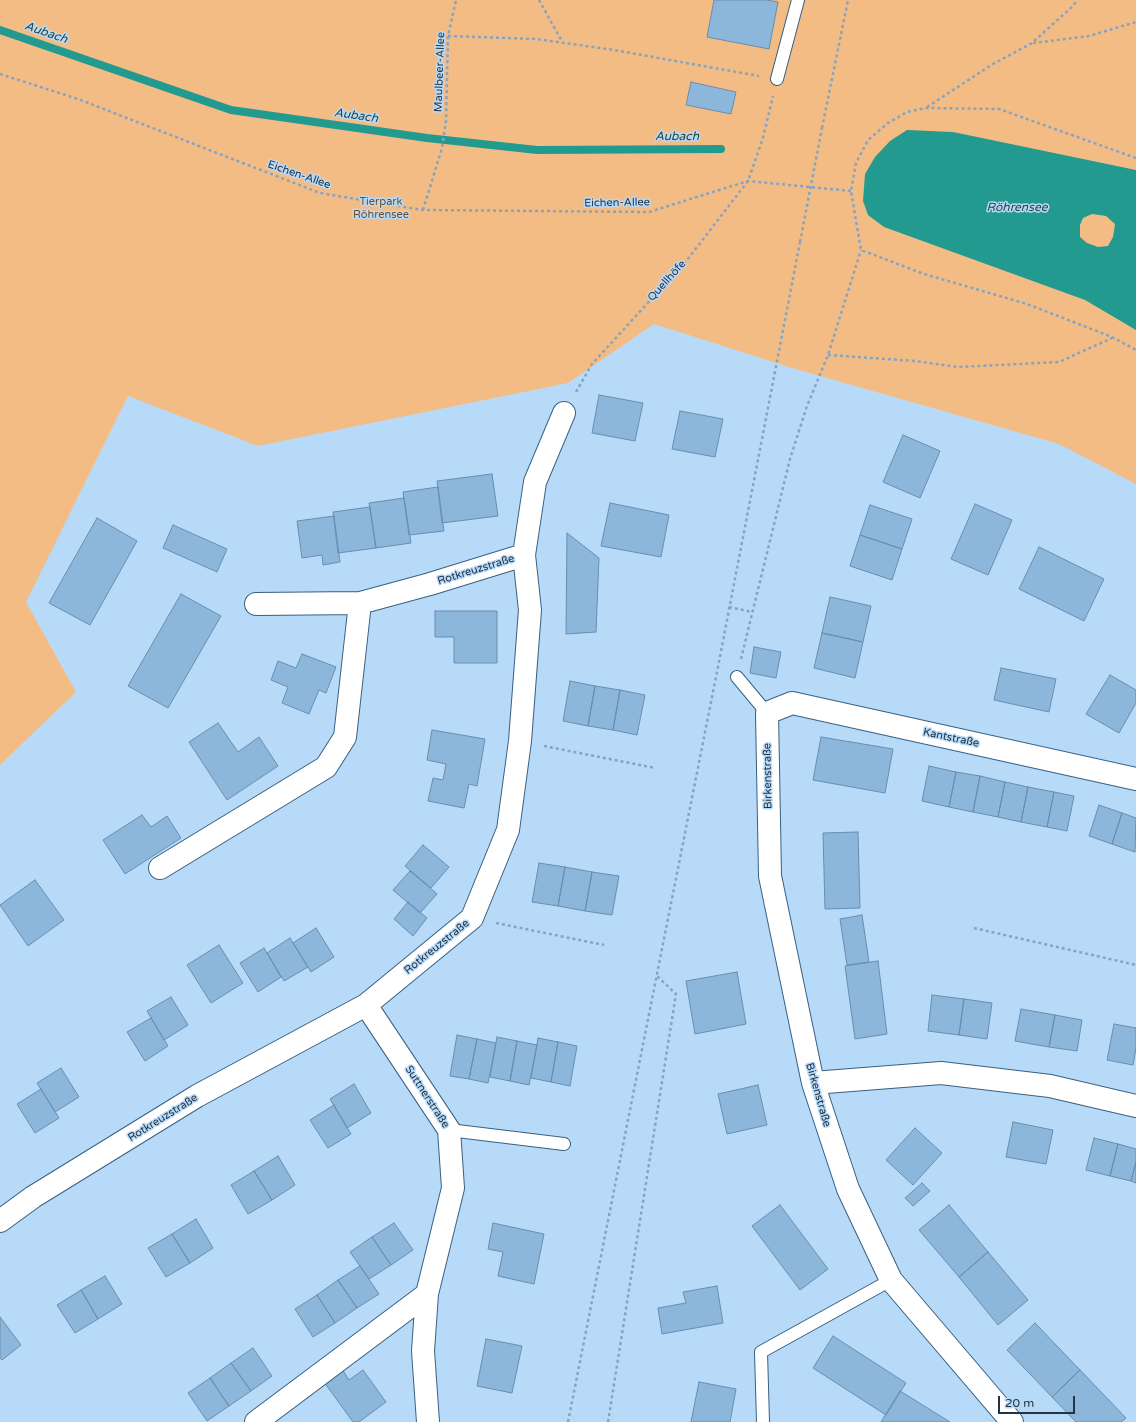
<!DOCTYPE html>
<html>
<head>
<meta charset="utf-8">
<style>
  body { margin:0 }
  #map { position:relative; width:1136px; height:1422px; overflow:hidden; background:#b8daf9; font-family:"Varela Round",sans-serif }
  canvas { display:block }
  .scale { position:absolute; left:998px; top:1396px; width:77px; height:18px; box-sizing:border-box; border:2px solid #233443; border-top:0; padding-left:5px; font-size:12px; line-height:14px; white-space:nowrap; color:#233443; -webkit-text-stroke:3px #b8daf9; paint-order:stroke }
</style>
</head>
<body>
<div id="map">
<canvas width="1136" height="1422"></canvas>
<div class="scale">20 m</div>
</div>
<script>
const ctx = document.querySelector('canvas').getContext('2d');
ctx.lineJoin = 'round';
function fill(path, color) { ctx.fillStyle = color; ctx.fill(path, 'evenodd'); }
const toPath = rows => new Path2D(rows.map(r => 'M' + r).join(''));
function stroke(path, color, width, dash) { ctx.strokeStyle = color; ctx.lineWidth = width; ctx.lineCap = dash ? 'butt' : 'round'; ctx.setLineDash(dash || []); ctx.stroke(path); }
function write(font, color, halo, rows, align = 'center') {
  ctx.font = font + ' "Varela Round",sans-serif'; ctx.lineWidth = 3; ctx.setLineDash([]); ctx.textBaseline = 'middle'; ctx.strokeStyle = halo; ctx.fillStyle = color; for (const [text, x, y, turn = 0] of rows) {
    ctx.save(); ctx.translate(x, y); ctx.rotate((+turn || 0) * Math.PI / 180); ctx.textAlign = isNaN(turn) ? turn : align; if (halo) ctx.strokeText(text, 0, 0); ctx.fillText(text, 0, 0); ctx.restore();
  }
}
const green = toPath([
  [0,0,1136,0,1136,484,1059,444,792,368,654,324,568,383,258,446,128,396,26,602,76,692,0,765]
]);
const water = toPath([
  [907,130,953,132,1136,170,1136,330,1085,300,884,227,868,215,863,201,865,174,875,157,890,141],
  [1092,214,1106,216,1115,224,1113,237,1108,246,1098,247,1087,243,1080,237,1080,225,1083,218]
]);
const stream = toPath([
  [0,30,231,110,427,138,537,150,721,149]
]);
const building = toPath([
  [714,0,767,0,778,2,769,49,707,37,714,0],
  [691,82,736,92,731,114,686,105,691,82],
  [599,395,643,403,635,441,592,433,599,395],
  [680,411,723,419,715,457,672,449,680,411],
  [903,435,940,451,920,498,883,482,903,435],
  [492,474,498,516,442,523,437,481,492,474],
  [438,487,444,531,409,535,403,492,438,487],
  [404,498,411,543,376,548,369,503,404,498],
  [610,503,669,515,661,557,601,546,610,503],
  [975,504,1012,520,988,575,951,559,975,504],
  [870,505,912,519,902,549,860,535,870,505],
  [370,507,376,548,338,553,333,512,370,507],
  [334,516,340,562,323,565,322,555,302,558,297,521,334,516],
  [97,518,137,541,90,625,49,603,97,518],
  [173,525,227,549,217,572,163,548,173,525],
  [567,533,599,558,596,632,566,634,567,533],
  [860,535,902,549,892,580,850,566,860,535],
  [1039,547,1104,579,1084,621,1019,589,1039,547],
  [181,594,221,616,168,708,128,686,181,594],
  [830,597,871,606,863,642,822,633,830,597],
  [435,611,497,611,497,663,454,663,454,637,435,637,435,611],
  [822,633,863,642,855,678,814,668,822,633],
  [754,647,781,652,776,678,750,673,754,647],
  [302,654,336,667,326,693,319,690,309,714,282,703,288,687,271,680,278,661,296,668,302,654],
  [1001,668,1056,679,1049,712,994,700,1001,668],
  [1110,675,1136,690,1136,703,1119,733,1086,714,1110,675],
  [570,681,595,686,588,726,563,721,570,681],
  [595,686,620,690,613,730,588,726,595,686],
  [620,690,645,695,637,735,613,730,620,690],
  [218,723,238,752,259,737,278,766,227,800,189,742,218,723],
  [432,730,485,739,477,786,469,784,464,808,428,801,433,778,443,780,446,764,427,760,432,730],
  [821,737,893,749,885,793,813,780,821,737],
  [929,766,956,772,949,807,922,801,929,766],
  [956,772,980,776,973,812,949,807,956,772],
  [980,776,1005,782,998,817,973,812,980,776],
  [1005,782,1028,787,1021,822,998,817,1005,782],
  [1028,787,1054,792,1047,827,1021,822,1028,787],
  [1054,792,1074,796,1067,831,1047,827,1054,792],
  [1099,805,1122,813,1112,844,1089,836,1099,805],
  [1122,813,1136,818,1135,852,1112,844,1122,813],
  [142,815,151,827,167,816,181,838,125,874,103,840,142,815],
  [858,832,860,908,825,909,823,833,858,832],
  [423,845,449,867,431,888,405,866,423,845],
  [539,863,565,867,558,906,532,902,539,863],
  [565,867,592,872,585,911,558,906,565,867],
  [410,871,437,894,420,913,393,890,410,871],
  [592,872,619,876,612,915,585,911,592,872],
  [35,880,64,920,28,946,0,905,35,880],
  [408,902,427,918,413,936,394,919,408,902],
  [862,915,869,962,847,965,840,919,862,915],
  [316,928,334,957,311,972,293,943,316,928],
  [290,938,308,967,284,981,267,953,290,938],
  [219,945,243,983,211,1003,187,965,219,945],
  [264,948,281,977,258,992,240,963,264,948],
  [878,961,887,1034,855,1039,845,966,878,961],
  [737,972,746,1024,695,1034,686,981,737,972],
  [932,995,964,999,959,1035,928,1031,932,995],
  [171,997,188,1025,164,1040,147,1011,171,997],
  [964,999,992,1003,987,1039,959,1035,964,999],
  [1021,1009,1055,1015,1049,1047,1015,1041,1021,1009],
  [1055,1015,1082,1020,1077,1051,1049,1047,1055,1015],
  [151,1018,168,1046,145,1061,127,1032,151,1018],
  [1114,1024,1136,1028,1136,1048,1133,1065,1107,1060,1114,1024],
  [457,1035,477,1039,469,1079,450,1076,457,1035],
  [497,1037,517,1041,510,1081,490,1077,497,1037],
  [538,1038,558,1042,551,1082,531,1078,538,1038],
  [477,1039,496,1043,488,1083,469,1079,477,1039],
  [517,1041,537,1045,529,1085,510,1081,517,1041],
  [558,1042,577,1046,570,1086,551,1082,558,1042],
  [61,1068,79,1097,55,1112,37,1083,61,1068],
  [354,1084,371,1113,347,1128,330,1099,354,1084],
  [758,1085,767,1125,727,1134,718,1094,758,1085],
  [41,1089,59,1118,35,1133,17,1104,41,1089],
  [334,1105,351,1134,328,1148,310,1120,334,1105],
  [1013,1122,1053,1130,1046,1164,1006,1157,1013,1122],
  [915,1128,942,1153,913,1185,886,1160,915,1128],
  [1094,1138,1118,1144,1110,1176,1086,1170,1094,1138],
  [1118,1144,1136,1149,1136,1162,1131,1181,1110,1176,1118,1144],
  [278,1156,295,1185,272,1200,254,1171,278,1156],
  [1136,1162,1136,1183,1131,1181,1136,1162],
  [254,1171,272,1200,248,1214,231,1185,254,1171],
  [922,1183,930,1191,913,1206,905,1198,922,1183],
  [780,1205,828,1269,800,1290,752,1226,780,1205],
  [949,1205,988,1252,959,1277,919,1230,949,1205],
  [196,1219,213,1248,190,1263,172,1234,196,1219],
  [394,1223,413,1250,391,1265,372,1237,394,1223],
  [493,1223,544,1234,534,1284,498,1276,503,1252,488,1249,493,1223],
  [172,1234,190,1263,166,1277,148,1248,172,1234],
  [372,1237,391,1265,369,1279,350,1252,372,1237],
  [988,1252,1028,1300,998,1325,959,1277,988,1252],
  [360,1266,379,1294,357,1308,338,1280,360,1266],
  [105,1276,122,1304,98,1319,81,1290,105,1276],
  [338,1280,357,1308,335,1323,317,1295,338,1280],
  [717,1286,723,1323,662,1334,658,1308,686,1303,683,1292,717,1286],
  [81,1290,98,1319,75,1333,57,1305,81,1290],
  [317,1295,335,1323,313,1337,295,1309,317,1295],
  [0,1317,21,1345,2,1360,0,1358,0,1317],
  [1035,1323,1080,1370,1052,1397,1007,1350,1035,1323],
  [833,1336,906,1383,886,1415,813,1368,833,1336],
  [486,1339,522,1346,512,1393,477,1386,486,1339],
  [253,1348,272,1376,251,1391,231,1363,253,1348],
  [231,1363,251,1391,229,1406,210,1378,231,1363],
  [342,1369,349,1380,363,1370,386,1402,359,1422,353,1422,324,1382,342,1369],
  [1080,1370,1126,1418,1121,1422,1076,1422,1052,1397,1080,1370],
  [210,1378,229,1406,207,1421,188,1393,210,1378],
  [699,1382,736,1389,730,1422,691,1422,699,1382],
  [900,1391,950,1422,881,1422,900,1391]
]);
const path = toPath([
  [539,0,563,43],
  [448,36,536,39,614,50,759,76],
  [1033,43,1089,36,1136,22],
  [0,74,78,99,320,193,423,210,649,212,748,181,851,191],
  [927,107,993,64,1032,43,1073,6,1077,0],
  [822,128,848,0],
  [1136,158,999,109,926,108,907,112,888,123,868,140,856,163,851,191,861,250,924,274,1027,304,1112,337,1136,350],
  [423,210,442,148,446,121,448,36,456,0],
  [828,355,915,361,958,367,1059,362,1112,338],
  [576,392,592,364,687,260,748,181,763,138,773,96],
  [729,607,752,612],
  [741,659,790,459,807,406,828,355,861,250],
  [544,746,655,768],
  [496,923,604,945],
  [974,928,1136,965],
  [568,1422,717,672,800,242],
  [608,1422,676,994,657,976]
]);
const lane = toPath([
  [777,79,798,0],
  [737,677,767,713],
  [449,1130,564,1144],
  [763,1422,761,1352,891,1280]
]);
const street = toPath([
  [256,604,360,603,430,584,524,555],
  [160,868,326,767,345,737,360,603],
  [366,1005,449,1130,453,1188,427,1294,423,1351,428,1422],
  [813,1083,941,1073,1050,1086,1136,1106],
  [0,1221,33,1197,197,1096,366,1005,472,918,508,830,520,741,530,610,524,555,535,482,564,413],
  [256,1422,427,1294],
  [1012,1422,891,1280,848,1189,813,1083,770,876,767,713,792,703,1136,779]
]);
const pathBridge = toPath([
  [800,242,822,128]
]);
const streetNames = [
  ["Maulbeer-Allee",440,72,-88],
  ["Eichen-Allee",299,175,19],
  ["Eichen-Allee",617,203,-1],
  ["Quellhöfe",667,281,-48],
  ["Rotkreuzstraße",476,570,-17],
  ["Kantstraße",951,738,12],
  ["Birkenstraße",768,776,-91],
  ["Rotkreuzstraße",437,947,-39],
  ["Birkenstraße",818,1095,74],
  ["Suttnerstraße",427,1097,57],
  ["Rotkreuzstraße",163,1118,-32]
];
const parkNames = [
  ["Tierpark",381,202],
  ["Röhrensee",381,215]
];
const waterNames = [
  ["Aubach",46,33,19],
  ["Aubach",356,116,8],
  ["Aubach",677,137],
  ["Röhrensee",1017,208]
];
fill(green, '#f4bc85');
fill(water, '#239a8f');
stroke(stream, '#239a8f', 8);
fill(building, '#8db6db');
stroke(building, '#668eb1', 1);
stroke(lane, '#396080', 14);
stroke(street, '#396080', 24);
stroke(path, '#87a4be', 2.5, [3, 3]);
stroke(lane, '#fff', 12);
stroke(street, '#fff', 22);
stroke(pathBridge, '#87a4be', 2.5, [3, 3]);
write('11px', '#233443', '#b8daf9', streetNames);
write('11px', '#754d22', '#b8daf9', parkNames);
write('italic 12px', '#244541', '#b8daf9', waterNames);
</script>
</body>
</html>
